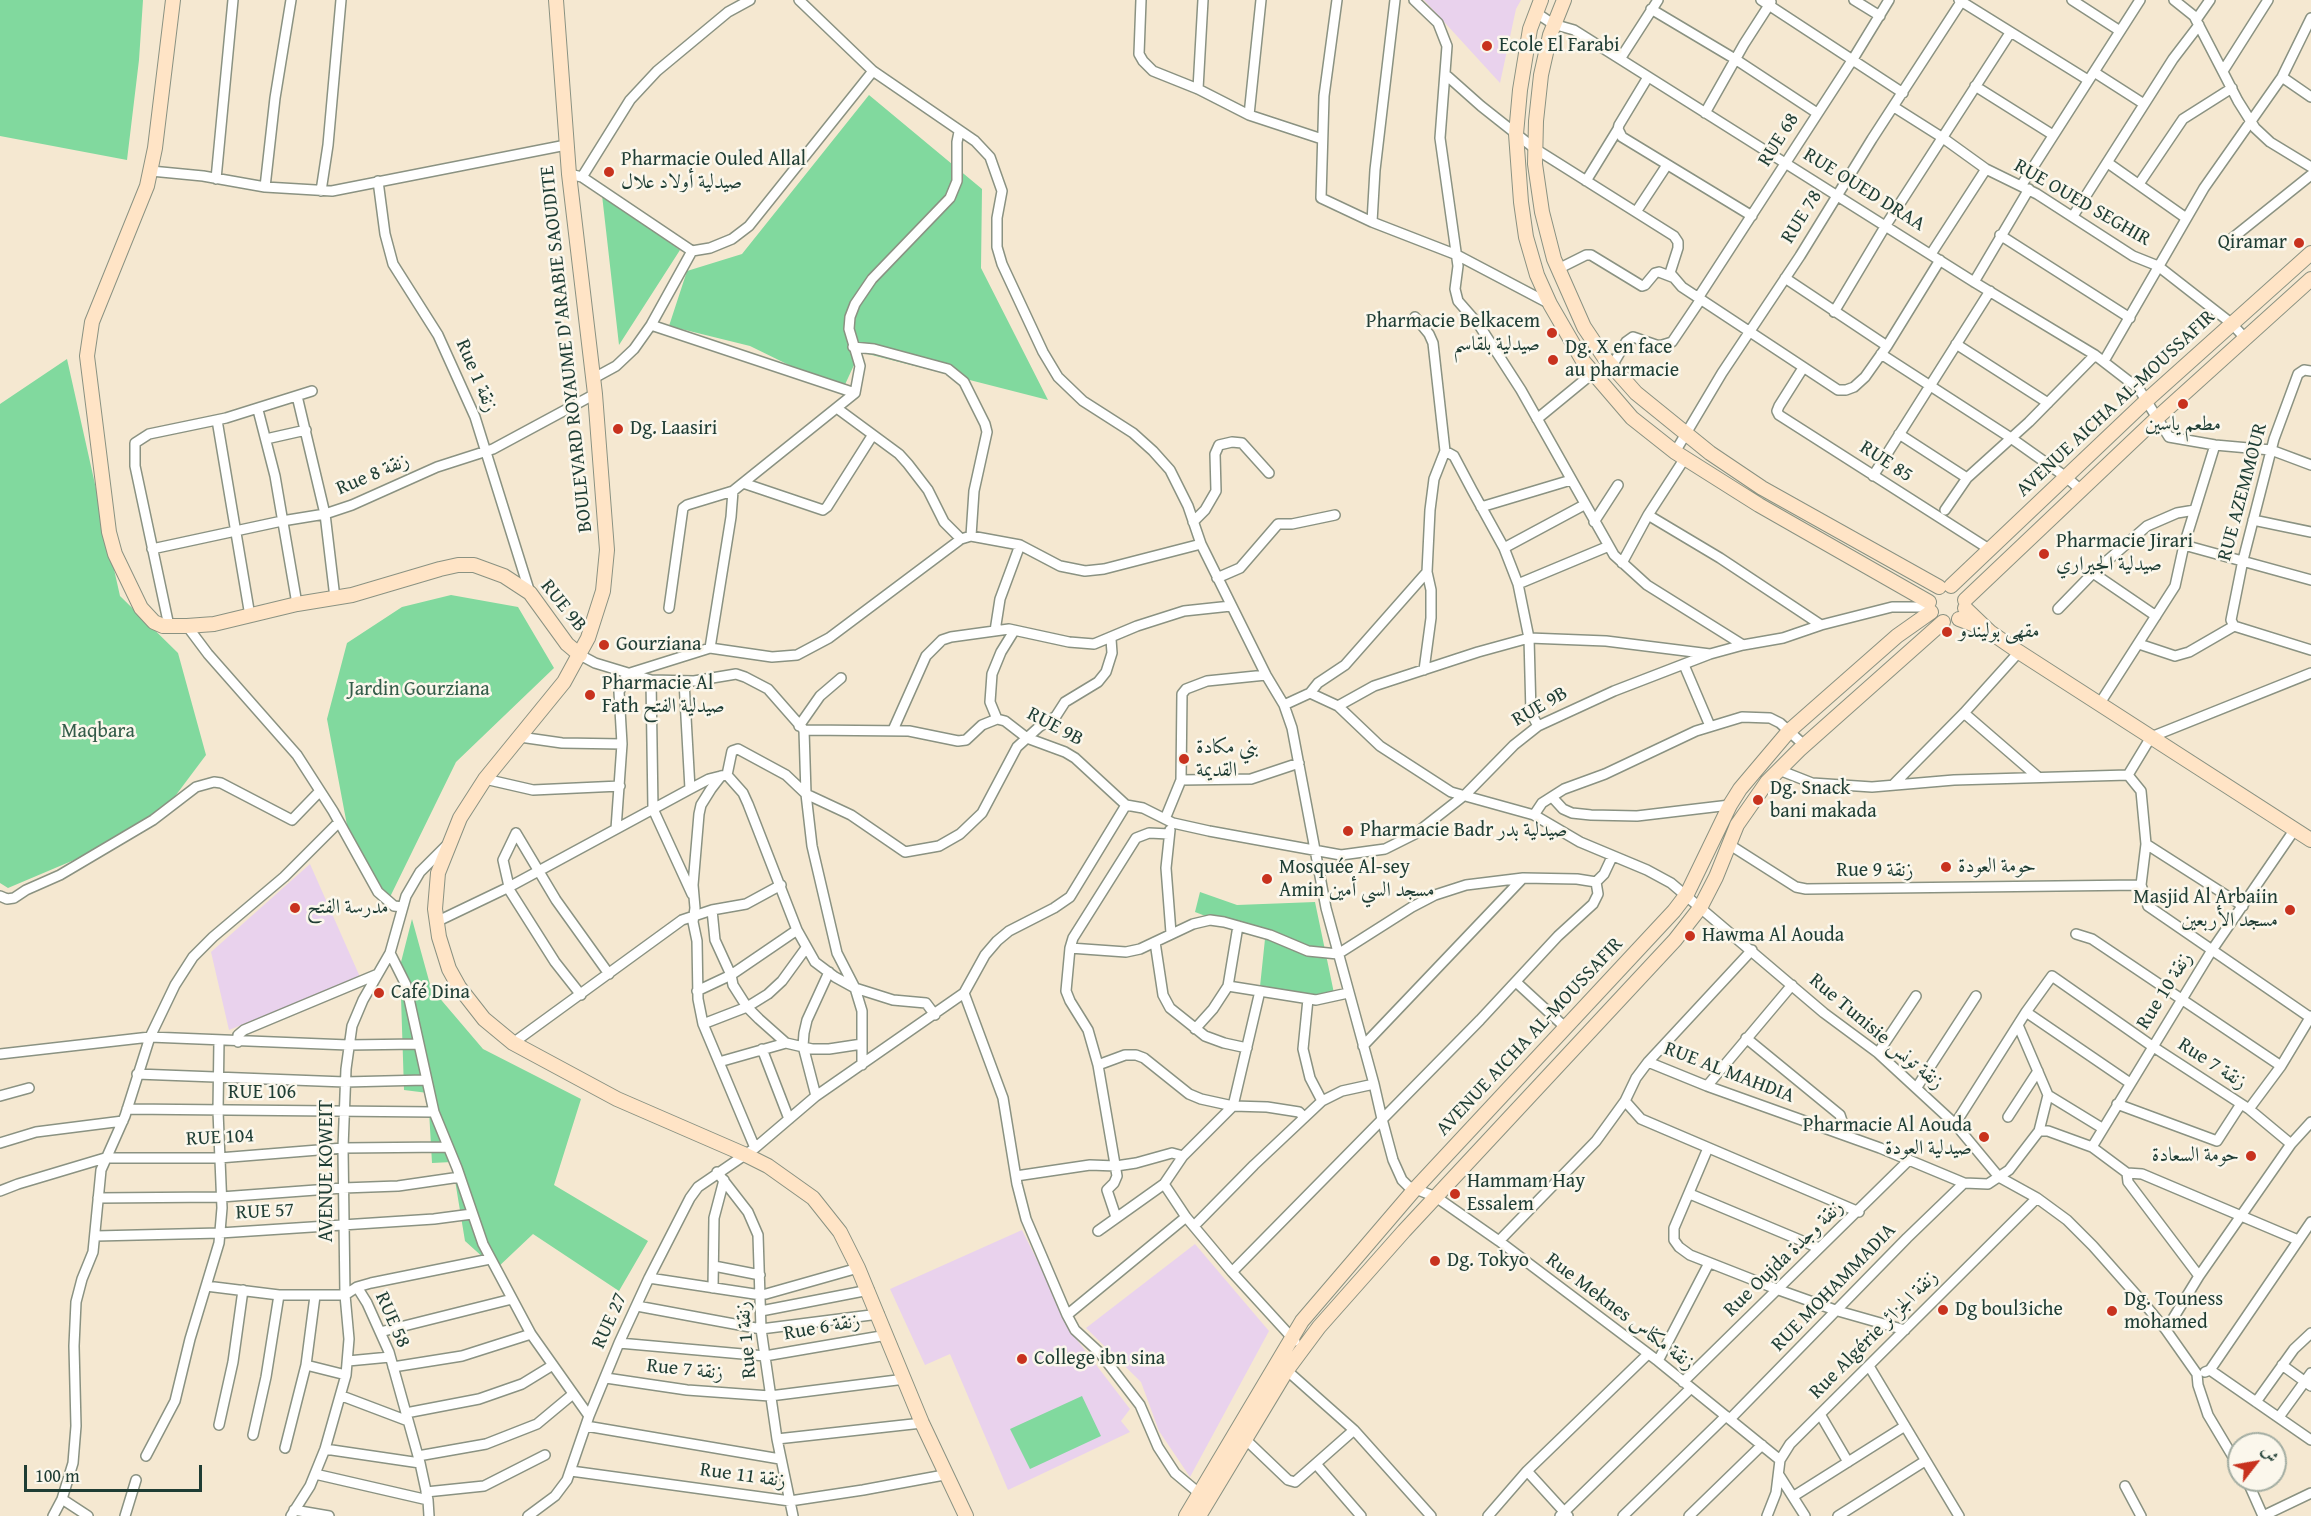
<!DOCTYPE html>
<html>
<head>
<meta charset="utf-8">
<style>
  body { margin:0 }
  #map { position:relative; width:2311px; height:1516px; overflow:hidden; background:#f5e8d1; font-family:"Gentium Book Plus",Amiri,serif }
  canvas { display:block }
  .north { position:absolute; left:2227px; top:1432px; width:60px; height:60px; box-sizing:border-box; background:#fbf7ec; border:2px solid #a3ada2; border-radius:50%; rotate:59deg; font-size:16px; font-weight:700; line-height:24px; text-align:center; color:#1f3d34 }
  .north::after { content:''; display:block; margin:auto; width:21px; height:27px; background:#c8321e; clip-path:polygon(50% 0,100% 100%,50% 72%,0 100%) }
  .scale { position:absolute; left:24px; top:1465px; width:178px; height:27px; box-sizing:border-box; border:3px solid #1f3d34; border-top:0; padding-left:8px; font-size:18px; line-height:21px; white-space:nowrap; color:#1f3d34; -webkit-text-stroke:4px #fbf7ec; paint-order:stroke }
</style>
</head>
<body>
<div id="map">
<canvas width="2311" height="1516"></canvas>
<div class="north">ش</div>
<div class="scale">100 m</div>
</div>
<script>
const ctx = document.querySelector('canvas').getContext('2d');
ctx.lineJoin = 'round';
function fill(path, color) { ctx.fillStyle = color; ctx.fill(path, 'evenodd'); }
const toPath = rows => new Path2D(rows.map(r => 'M' + r).join(''));
function stroke(path, color, width, dash) { ctx.strokeStyle = color; ctx.lineWidth = width; ctx.lineCap = dash ? 'butt' : 'round'; ctx.setLineDash(dash || []); ctx.stroke(path); }
function write(font, color, halo, rows, align = 'center') {
  ctx.font = font + ' "Gentium Book Plus",Amiri,serif'; ctx.lineWidth = 5; ctx.setLineDash([]); ctx.textBaseline = 'middle'; ctx.strokeStyle = halo; ctx.fillStyle = color; for (const [text, x, y, turn = 0] of rows) {
    ctx.save(); ctx.translate(x, y); ctx.rotate((+turn || 0) * Math.PI / 180); ctx.textAlign = isNaN(turn) ? turn : align; if (halo) ctx.strokeText(text, 0, 0); ctx.fillText(text, 0, 0); ctx.restore();
  }
}
const built = toPath([
  [1424,0,1521,0,1516,9,1500,83],
  [310,864,360,977,229,1030,211,952],
  [1022,1230,1077,1340,1130,1409,1121,1421,1130,1432,1008,1490,950,1354,925,1365,890,1289],
  [1195,1244,1269,1331,1190,1477,1159,1431,1141,1382,1086,1328]
]);
const green = toPath([
  [0,0,143,0,139,60,127,160,0,136],
  [869,95,982,189,981,268,1048,400,860,352,842,391,750,346,669,326,687,271,742,254],
  [602,195,680,250,619,345],
  [67,359,120,596,178,653,206,755,152,827,8,888,0,883,0,404],
  [451,595,518,607,554,668,456,762,390,897,353,857,327,719,347,643,402,607],
  [1200,892,1237,905,1315,902,1335,998,1259,996,1265,939,1195,912],
  [412,919,431,988,483,1049,581,1099,554,1185,648,1241,619,1291,533,1234,496,1269,465,1241,452,1162,432,1163,428,1093,404,1090,400,966],
  [1082,1396,1101,1436,1030,1469,1010,1429]
]);
const street = toPath([
  [799,0,873,71,975,141,990,157,1002,191,997,218,997,247,1002,264,1043,352,1058,377,1083,401,1133,433,1153,451,1170,470,1188,506,1201,544,1266,675,1284,705,1292,728,1326,908,1374,1084,1382,1119,1393,1160,1402,1180,1408,1186,1436,1197,1499,1241,1658,1361,1780,1460],
  [1141,0,1139,54,1143,61,1153,71,1198,89,1249,115,1322,139],
  [1337,0,1324,96,1321,198,1372,222,1457,255,1550,304],
  [1414,0,1438,23,1447,46,1440,138,1458,266,1455,289,1458,301,1479,325,1521,390,1614,555,1647,585,1743,645],
  [1761,0,1903,93],
  [1854,0,1880,16],
  [1959,0,2088,80],
  [2072,0,2120,31],
  [2174,0,2194,16,2238,101,2255,128,2270,142,2311,167],
  [1651,9,1735,59,1817,113],
  [1535,12,1553,24,1574,30,1974,282,2095,355,2139,389,2169,437,2215,445,2271,450,2311,465],
  [2196,20,2210,0],
  [1620,59,1658,0],
  [2223,71,2268,0],
  [2094,72,2144,104],
  [1445,74,1481,106,1534,148,1674,236,1678,242,1678,248,1670,273,1682,287,1838,390,1846,390,1854,387,1865,377,1887,346,1940,260],
  [1648,77,1619,125,1618,129,1622,137,1752,216],
  [2282,77,2311,97],
  [1975,86,2053,135],
  [1198,89,1203,0],
  [1894,107,1943,138,1986,169,2037,194,2133,256,2158,266,2231,323,2245,338],
  [1705,113,1744,44,1771,2],
  [1249,115,1261,0],
  [2108,163,2186,218],
  [151,171,203,176,265,187,332,191,566,145],
  [569,174,582,177,692,251,710,248,732,239,749,226,873,71],
  [582,177,630,100,657,71,728,12,750,0],
  [216,179,233,0],
  [378,181,385,234,393,264,438,335,475,417,530,593],
  [1586,181,1618,129],
  [2139,184,2183,119,2232,88],
  [2021,186,2140,0],
  [265,187,275,98,291,0],
  [321,191,328,145,341,0],
  [1636,212,1667,165],
  [2073,216,2173,59,2199,25],
  [1372,222,1375,170,1395,0],
  [2000,235,2130,318],
  [2225,244,2311,175],
  [1931,254,1986,169],
  [1558,269,1586,255,1591,255,1642,286,1645,285,1655,273,1659,272,1672,277],
  [1785,278,1887,346],
  [1974,282,2029,189],
  [1698,298,1853,59,1889,0],
  [1834,312,1886,225,2010,33],
  [1415,317,1429,334,1433,343,1445,451,1454,456,1472,490,1504,548,1518,584,1529,638,1531,713,1538,726],
  [651,325,855,393],
  [1956,344,2048,403],
  [853,347,874,349,948,369,964,382,985,424,987,432,974,491,971,536],
  [1881,354,2011,438,2066,477,2082,491],
  [2104,361,2204,188,2282,77,2311,18],
  [1612,366,1626,342,1633,337,1659,346,1672,342,1701,299],
  [1803,368,1779,406,1777,411,1779,415,1989,549],
  [2311,371,2304,370,2298,374,2274,439,2243,560,2231,620,2234,626,2311,650],
  [594,378,616,366,634,349,651,325,692,251],
  [297,396,325,514,335,598],
  [838,409,899,454,908,464,928,490,944,522,961,539],
  [258,410,275,476,297,604],
  [1537,419,1593,373],
  [217,420,250,616],
  [1899,434,1967,478],
  [266,439,306,430],
  [1675,452,1722,373,1800,256,1872,139,1961,2],
  [1873,476,1990,291],
  [743,483,823,510,827,507,872,436],
  [1481,507,1571,480],
  [1945,510,1967,478,2029,422,2095,355],
  [1648,515,1720,558,1821,625],
  [2253,520,2311,532],
  [1193,522,1205,510,1216,491,1215,454,1219,445,1232,442,1242,443,1269,473],
  [1594,522,1618,485],
  [2184,545,2311,580],
  [1504,548,1584,505],
  [152,549,282,521,325,514,352,505,437,467,493,449,595,394],
  [1622,563,1648,515,1685,458],
  [2093,573,2156,616],
  [1217,578,1240,568,1278,524,1292,524,1335,515],
  [1518,584,1609,546],
  [669,608,683,508,687,505,733,491],
  [2058,609,2093,573,2147,526,2177,513,2195,510],
  [169,626,135,466,135,443,149,434,226,418,312,391],
  [187,626,208,654,297,755,333,811,378,892,394,906,403,907],
  [995,631,1000,599,1020,545],
  [2139,644,2175,656,2189,652,2234,626],
  [710,648,731,517,733,491,855,393,860,366,849,329,850,317,855,304,872,279,950,198,957,181,957,142,959,132],
  [580,655,595,663,651,680,694,681,736,674,745,677,768,689,804,730,909,731,958,741,966,740,982,725,997,719,1005,721,1027,738,1065,752,1075,758,1126,805,1143,808,1173,823,1209,831,1341,855,1385,849,1415,834,1466,794,1514,745,1538,726,1614,691,1710,654,1743,645,1783,638,1821,625,1892,607,1929,607],
  [1684,665,1710,726],
  [1424,670,1431,618,1431,590,1427,572,1430,510,1434,479,1445,451],
  [2311,673,2151,737,2128,775,2141,791,2146,844,2141,885,2148,906,2311,1018],
  [651,680,653,809,692,894],
  [684,681,690,789],
  [1310,693,1338,706,1380,746,1451,792,1534,815,1580,842,1647,870,1671,883,1824,1013,1878,1053,1955,1124,1999,1177,2037,1198,2067,1220,2093,1246,2147,1307,2166,1330,2197,1374,2198,1385,2208,1415,2239,1467],
  [2100,703,2175,586,2184,545,2215,445],
  [1284,705,1310,693,1318,683,1345,665,1427,572],
  [1338,706,1374,686,1478,652,1529,638,1606,641,1710,654],
  [1964,713,2038,777],
  [997,719,990,702,992,674,1001,652,1014,631],
  [799,726,820,696,841,678],
  [804,730,806,794,812,846,837,953,855,988,862,1011,862,1065],
  [893,730,926,656,942,640,951,637,1009,629,1069,642,1094,644,1137,626,1184,611,1231,606],
  [520,737,562,743,622,744],
  [1779,770,1812,783,1872,787,1954,780,2128,775],
  [727,775,721,776,711,789,701,805,699,814,693,885,695,908,693,922,697,941,698,999,703,1024,755,1148],
  [485,779,533,790,620,786],
  [1181,780,1251,779,1299,763],
  [1894,784,1964,713,2019,652],
  [1552,797,1563,809,1572,813,1591,815,1637,816,1730,805],
  [1534,815,1542,803,1564,789,1605,774,1696,731,1742,717,1770,718,1780,723,1804,745],
  [1165,819,1181,780,1182,694,1186,689,1207,681,1266,675],
  [616,829,622,744,619,692,627,674,710,648,772,657,797,655,829,638,961,539,971,536,1020,545,1060,566,1085,571,1104,569,1201,544],
  [1170,830,1166,868,1171,933],
  [516,833,503,860,510,891,555,962,581,995],
  [516,833,556,900,609,974],
  [2146,844,2243,906],
  [1730,845,1796,887,1806,889,2141,885],
  [0,896,7,899,14,898,26,890,60,875,153,820,196,787,214,782,221,783,292,820,320,791],
  [712,910,715,940,731,975,733,985,747,1007,759,1019,786,1043,812,1049,829,1049,862,1044],
  [436,922,509,887,690,789,709,779,721,776],
  [2076,934,2092,939,2281,1066],
  [1155,942,1163,995,1170,1008,1205,1036,1224,1043,1247,1048],
  [1070,948,1126,952,1140,949,1193,924,1210,920,1224,922,1270,935,1308,951,1338,954,1412,907,1435,895,1466,885,1523,878,1577,879,1596,882,1604,874,1612,857],
  [390,953,406,985,434,1112,457,1168,483,1244,531,1334,589,1416],
  [1516,982,1566,1028],
  [1228,986,1316,1000,1348,993],
  [697,991,731,975,797,930],
  [964,993,1003,1098,1017,1184,1026,1219,1067,1315,1075,1330,1100,1353,1140,1405,1158,1447,1175,1473,1200,1494],
  [1308,999,1303,1049,1310,1078,1322,1101],
  [2026,1012,2130,1083],
  [935,1015,926,1003,893,1000,855,988,835,977,815,962,797,930,748,804,743,793,727,775,732,751,738,749,786,775,806,794,851,815,905,852,939,846,960,834,982,813,1017,747,1039,727,1056,716,1065,702,1098,682,1106,672,1112,653,1111,639],
  [703,1024,747,1007,768,994,782,981,806,948],
  [1195,1029,1213,1009,1228,986,1238,926],
  [1746,1038,1840,1115,1843,1124,1842,1134],
  [238,1042,238,1035,244,1030,378,974],
  [513,1043,682,920,712,910,746,904,781,885],
  [1363,1046,1523,878],
  [762,1049,789,1119],
  [1878,1053,1916,996],
  [0,1054,150,1037,348,1045,418,1044],
  [719,1062,786,1043],
  [1648,1062,1707,1086,1880,1148,1964,1183,1988,1184,2009,1170,2039,1131,2048,1095,2018,1025],
  [1098,1065,1125,1055,1136,1055,1144,1058,1189,1094,1201,1099,1233,1106,1267,1107,1299,1112,1304,1117],
  [137,1074,345,1082,425,1080],
  [1707,1086,1792,985],
  [1917,1087,1976,996],
  [2048,1095,2102,1128],
  [0,1096,29,1088],
  [816,1096,803,1046,804,1033,807,1020,829,972],
  [1625,1101,1641,1119,1859,1212],
  [2117,1104,2217,1141,2241,1104],
  [127,1109,434,1112],
  [2249,1109,2281,1066,2311,1016],
  [2008,1117,2038,1071],
  [1955,1124,2026,1012,2052,976,2152,1046,2249,1109,2291,1144],
  [2039,1131,2048,1131,2092,1147,2127,1173,2142,1174,2298,1240],
  [0,1143,36,1132,123,1121],
  [2092,1147,2212,950,2295,829],
  [1708,1148,1674,1228,1674,1240,1679,1247,1690,1255,1779,1290,1838,1311,1905,1330],
  [717,1172,748,1212,758,1235,761,1329,777,1439,793,1516],
  [2127,1173,2128,1182,2199,1276],
  [1016,1176,1090,1165,1116,1166,1136,1163,1172,1153,1183,1156],
  [1164,1184,1186,1217,1232,1272,1295,1341],
  [0,1191,18,1184,105,1158,219,1158,343,1148,448,1147],
  [1690,1194,1819,1248],
  [98,1198,221,1197,343,1188,398,1186,460,1177],
  [1116,1217,1107,1190,1114,1183,1117,1176,1098,1065,1088,1030,1070,1001,1066,991,1070,948,1073,938,1136,838,1149,833,1169,834],
  [1194,1226,1254,1165,1322,1101,1342,1091,1374,1084],
  [1098,1231,1164,1184,1183,1156,1233,1106,1260,991],
  [96,1236,220,1233,434,1219,472,1214],
  [1499,1241,1596,1141,1625,1101,1636,1078,1648,1062,1752,950],
  [714,1266,760,1275],
  [1232,1272,1480,1020,1558,936,1593,904,1598,894,1596,882],
  [649,1278,761,1295],
  [206,1286,279,1295,345,1295,357,1287,371,1283,490,1259],
  [357,1287,367,1303,389,1352,420,1463,428,1500,429,1516],
  [713,1288,714,1218,724,1180],
  [766,1294,858,1268],
  [637,1306,761,1329,879,1314],
  [761,1311,869,1290],
  [1067,1315,1186,1217],
  [2166,1330,2199,1276,2291,1144,2311,1122],
  [380,1332,512,1299],
  [619,1343,765,1356,887,1335],
  [348,1361,390,1357],
  [1658,1361,1709,1263],
  [306,1365,346,1375],
  [2282,1365,2311,1386],
  [1869,1366,1959,1516],
  [393,1367,462,1356,531,1334],
  [1283,1367,1354,1430,1431,1516],
  [2210,1370,2311,1222],
  [2205,1372,2210,1370,2311,1440],
  [606,1378,687,1390,770,1396,905,1379],
  [1683,1382,1908,1161],
  [342,1396,408,1421],
  [2256,1402,2294,1349,2311,1333],
  [406,1413,479,1399,522,1384,553,1365],
  [1820,1414,1848,1462],
  [2279,1417,2311,1373],
  [1730,1419,1907,1238,1964,1183],
  [219,1425,233,1362,243,1290],
  [586,1426,780,1459],
  [253,1435,266,1377,279,1295],
  [1243,1437,1288,1480,1295,1482,1354,1430],
  [777,1439,922,1423],
  [285,1448,306,1365,315,1296],
  [325,1449,420,1463],
  [146,1456,175,1401,190,1339,219,1243,222,1208,218,1111,219,1040],
  [418,1456,486,1444,537,1424,573,1394],
  [1316,1464,1361,1516],
  [571,1471,790,1501,863,1490,944,1475],
  [1527,1471,1568,1516],
  [315,1474,428,1500],
  [1779,1475,1805,1516],
  [2247,1480,2263,1516,2311,1493],
  [2125,1486,2141,1516],
  [426,1492,484,1486,545,1455],
  [1794,1496,1905,1426],
  [62,1499,88,1516],
  [294,1510,329,1516],
  [53,1516,62,1499,73,1463,76,1426,74,1346,76,1302,82,1279,93,1252,101,1170,125,1116,150,1037,175,985,193,957,213,937,284,877,339,822],
  [125,1516,136,1480],
  [291,1516,310,1486,325,1449,346,1375,349,1339,345,1295,343,1148,346,1069,352,1026,363,1000,390,953,406,896,420,872,446,846],
  [528,1516,555,1496,567,1480,589,1416,619,1343,649,1278,690,1198,698,1187,755,1148,816,1096,964,993,985,955,997,941,1009,931,1054,908,1070,897,1126,805],
  [1488,1516,1527,1471,1647,1355],
  [1560,1516,1691,1388],
  [1623,1516,1726,1416],
  [1689,1516,1762,1445],
  [1767,1516,1776,1493,1780,1460,1790,1444,2037,1198],
  [1838,1516,1925,1461]
]);
const secondary = toPath([
  [173,0,155,148,147,186,92,322,87,356,109,532,115,554,141,608,154,622,163,626,187,626,214,624,297,604,352,595,440,569,458,565,474,565,504,576,530,593,567,644,580,655],
  [556,0,569,174,595,394,607,550,603,591,588,638,564,682,485,779,460,818,438,873,435,909,439,937,449,969,459,987,484,1019,513,1043,617,1099,746,1155,768,1166,813,1198,840,1232,858,1268,922,1423,966,1516],
  [1541,0,1530,29,1520,90,1516,134,1521,202,1526,237,1537,275,1550,304,1583,361,1632,418,1675,452,1759,505,1929,602],
  [1564,0,1550,35,1541,75,1536,121,1535,164,1542,212,1554,259,1584,327,1604,357,1636,393,1710,453,1762,488,1939,587],
  [1951,586,2147,400,2311,253],
  [1965,600,2157,418,2311,279],
  [1965,608,1990,632,2019,652,2311,840],
  [1959,619,1980,627],
  [1186,1516,1302,1321,1415,1189,1674,911,1687,894,1730,805,1740,789,1789,731,1897,636,1931,612],
  [1199,1516,1287,1370,1319,1327,1404,1231,1675,940,1700,908,1716,877,1737,825,1767,782,1799,750,1943,622]
]);
const markers = [
  [1487,46,6,"#c8321e"],
  [609,172,6,"#c8321e"],
  [2299,243,6,"#c8321e"],
  [1552,333,6,"#c8321e"],
  [1553,360,6,"#c8321e"],
  [2183,404,6,"#c8321e"],
  [618,429,6,"#c8321e"],
  [2044,554,6,"#c8321e"],
  [1947,632,6,"#c8321e"],
  [604,645,6,"#c8321e"],
  [590,695,6,"#c8321e"],
  [1184,759,6,"#c8321e"],
  [1758,800,6,"#c8321e"],
  [1348,831,6,"#c8321e"],
  [1946,867,6,"#c8321e"],
  [1267,879,6,"#c8321e"],
  [295,908,6,"#c8321e"],
  [2290,910,6,"#c8321e"],
  [1690,936,6,"#c8321e"],
  [379,993,6,"#c8321e"],
  [1984,1137,6,"#c8321e"],
  [2251,1156,6,"#c8321e"],
  [1455,1194,6,"#c8321e"],
  [1435,1261,6,"#c8321e"],
  [1943,1310,6,"#c8321e"],
  [2112,1311,6,"#c8321e"],
  [1022,1359,6,"#c8321e"]
];
const poiNames = [
  ["Ecole El Farabi",1499,46],
  ["Pharmacie Ouled Allal",621,160],
  ["صيدلية أولاد علال",621,183],
  ["Qiramar",2287,243,"right"],
  ["Pharmacie Belkacem",1540,322,"right"],
  ["صيدلية بلقاسم",1540,345,"right"],
  ["Dg. X en face",1565,348],
  ["au pharmacie",1565,371],
  ["مطعم ياسين",2183,425,"center"],
  ["Dg. Laasiri",630,429],
  ["Pharmacie Jirari",2056,542],
  ["صيدلية الجيراري",2056,565],
  ["مقهى بوليندو",1959,632],
  ["Gourziana",616,645],
  ["Pharmacie Al",602,684],
  ["Fath صيدلية الفتح",602,707],
  ["بني مكادة",1196,748],
  ["القديمة",1196,771],
  ["Dg. Snack",1770,789],
  ["bani makada",1770,812],
  ["Pharmacie Badr صيدلية بدر",1360,831],
  ["حومة العودة",1958,867],
  ["Mosquée Al-sey",1279,868],
  ["Amin مسجد السي أمين",1279,891],
  ["Masjid Al Arbaiin",2278,898,"right"],
  ["مسجد الأربعين",2278,921,"right"],
  ["مدرسة الفتح",307,908],
  ["Hawma Al Aouda",1702,936],
  ["Café Dina",391,993],
  ["Pharmacie Al Aouda",1972,1126,"right"],
  ["صيدلية العودة",1972,1149,"right"],
  ["حومة السعادة",2239,1156,"right"],
  ["Hammam Hay",1467,1182],
  ["Essalem",1467,1205],
  ["Dg. Tokyo",1447,1261],
  ["Dg. Touness",2124,1300],
  ["mohamed",2124,1323],
  ["Dg boul3iche",1955,1310],
  ["College ibn sina",1034,1359]
];
const streetNames = [
  ["RUE 68",1779,140,-58],
  ["RUE OUED DRAA",1864,190,32],
  ["RUE OUED SEGHIR",2082,203,30],
  ["RUE 78",1802,217,-58],
  ["BOULEVARD ROYAUME D'ARABIE SAOUDITE",567,349,-96],
  ["Rue 1 زنقة",476,376,67],
  ["AVENUE AICHA AL-MOUSSAFIR",2116,404,-43],
  ["RUE 85",1886,462,33],
  ["Rue 8 زنقة",373,475,-23],
  ["RUE AZEMMOUR",2243,492,-75],
  ["RUE 9B",563,606,51],
  ["RUE 9B",1540,707,-30],
  ["RUE 9B",1055,727,28],
  ["Rue 9 زنقة",1875,871],
  ["Rue 10 زنقة",2165,991,-58],
  ["Rue Tunisie زنقة تونس",1876,1032,40],
  ["AVENUE AICHA AL-MOUSSAFIR",1530,1037,-47],
  ["Rue 7 زنقة",2212,1064,33],
  ["RUE AL MAHDIA",1729,1073,21],
  ["RUE 106",262,1093],
  ["RUE 104",220,1138,-3],
  ["AVENUE KOWEIT",327,1171,-90],
  ["RUE 57",265,1212,-3],
  ["Rue Oujda زنقة وجدة",1784,1259,-44],
  ["RUE MOHAMMADIA",1834,1288,-46],
  ["Rue Meknes زنقة مكناس",1620,1312,37],
  ["RUE 58",392,1320,66],
  ["RUE 27",610,1321,-66],
  ["Rue 6 زنقة",822,1328,-10],
  ["Rue Algérie زنقة الجزائر",1874,1335,-45],
  ["Rue 1 زنقة",747,1340,-95],
  ["Rue 7 زنقة",685,1370,6],
  ["Rue 11 زنقة",743,1476,8]
];
const parkNames = [
  ["Jardin Gourziana",419,690],
  ["Maqbara",98,732]
];
fill(built, '#e9d2ed');
fill(green, '#81d99e');
stroke(street, '#8a9282', 12);
stroke(secondary, '#8a9282', 16);
stroke(street, '#fff', 9);
stroke(secondary, '#ffe4c6', 14);
for (const [x, y, r, color] of markers) { const dot = new Path2D(); dot.arc(x, y, r, 0, 2 * Math.PI); ctx.fillStyle = color; ctx.fill(dot); stroke(dot, '#fbf7ec', 2); }
write('20px', '#1f3d34', '#fbf7ec', poiNames, 'left');
write('20px', '#1f3d34', '#fbf7ec', streetNames);
write('20px', '#335c49', '#fbf7ec', parkNames);
</script>
</body>
</html>
